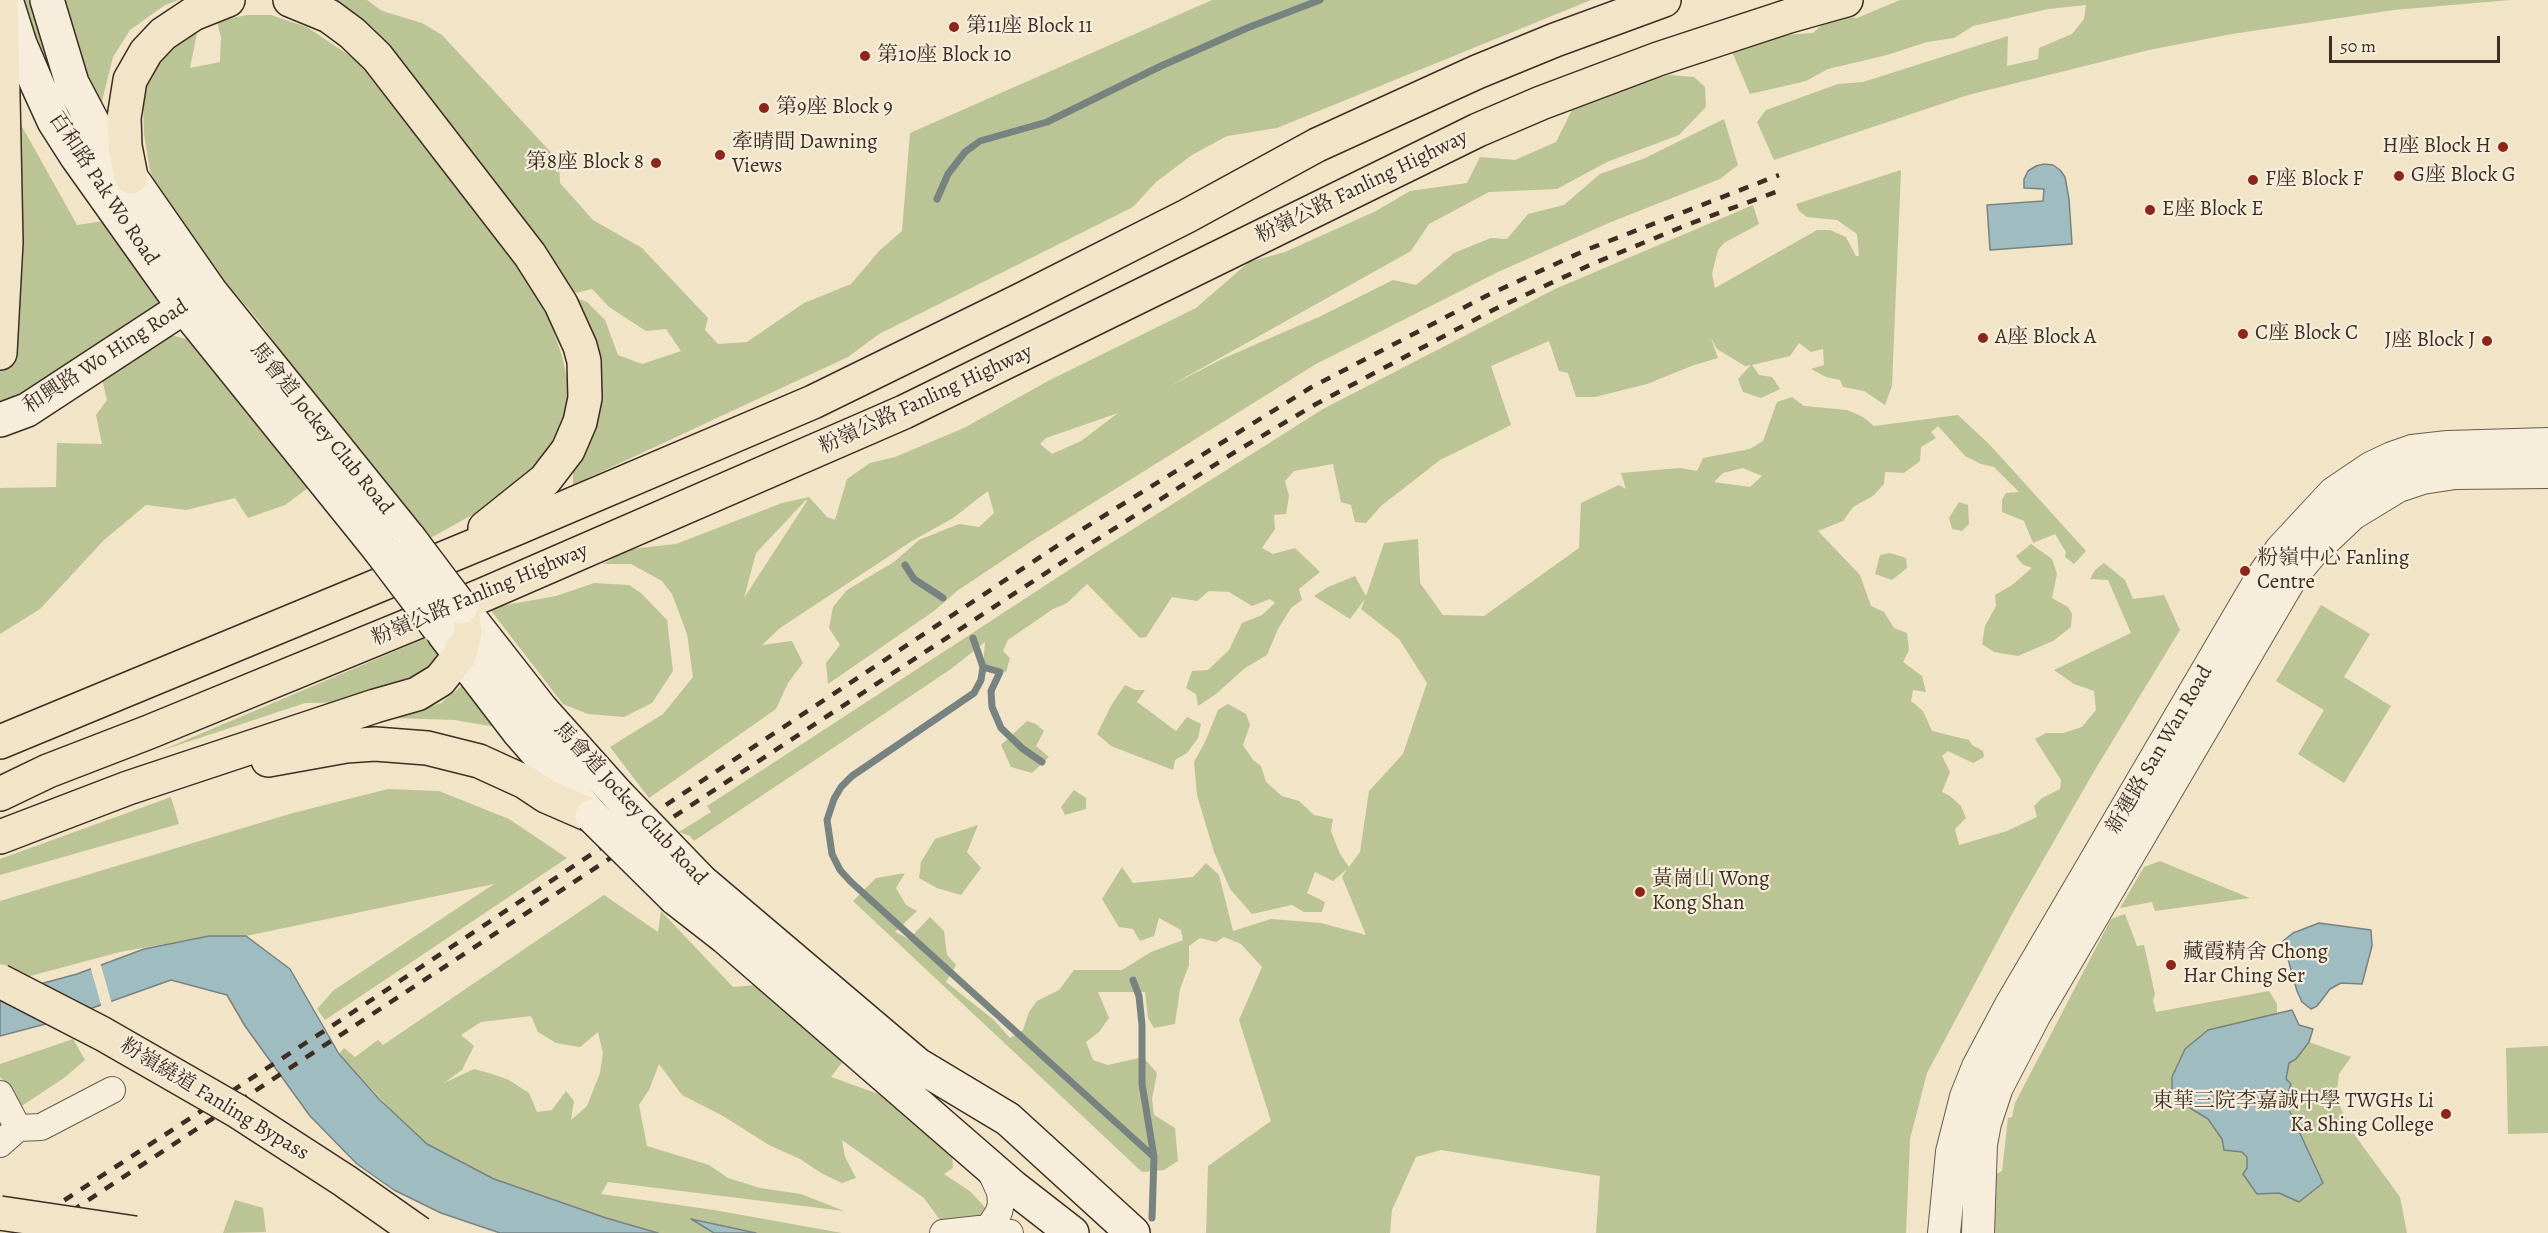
<!DOCTYPE html>
<html>
<head>
<meta charset="utf-8">
<style>
  body { margin:0 }
  #map { position:relative; width:2548px; height:1233px; overflow:hidden; background:#f1e4c7; font-family:Alegreya,serif }
  canvas { display:block }
  .scale { position:absolute; left:2329px; top:36px; width:171px; height:27px; box-sizing:border-box; border:3px solid #3c2e23; border-top:0; padding-left:8px; font-size:18px; line-height:21px; white-space:nowrap; color:#3c2e23; -webkit-text-stroke:4px #f6eddb; paint-order:stroke }
</style>
</head>
<body>
<div id="map">
<canvas width="2548" height="1233"></canvas>
<div class="scale">50 m</div>
</div>
<script>
const ctx = document.querySelector('canvas').getContext('2d');
ctx.lineJoin = 'round';
function fill(path, color) { ctx.fillStyle = color; ctx.fill(path, 'evenodd'); }
const toPath = rows => new Path2D(rows.map(r => 'M' + r).join(''));
function stroke(path, color, width, dash) { ctx.strokeStyle = color; ctx.lineWidth = width; ctx.lineCap = dash ? 'butt' : 'round'; ctx.setLineDash(dash || []); ctx.stroke(path); }
function write(font, color, halo, rows, align = 'center') {
  ctx.font = font + ' Alegreya,"Noto Serif TC",serif'; ctx.lineWidth = 4.5; ctx.setLineDash([]); ctx.textBaseline = 'middle'; ctx.strokeStyle = halo; ctx.fillStyle = color; for (const [text, x, y, turn = 0] of rows) {
    ctx.save(); ctx.translate(x, y); ctx.rotate((+turn || 0) * Math.PI / 180); ctx.textAlign = isNaN(turn) ? turn : align; if (halo) ctx.strokeText(text, 0, 0); ctx.fillText(text, 0, 0); ctx.restore();
  }
}
const green = toPath([
  [21,0,31,0,101,161,57,103],
  [58,0,179,0,165,5,130,30,113,57,100,109,80,72],
  [325,0,367,0,382,11,422,23,442,35,559,161,560,183,593,220,642,248,708,318,705,330,718,344,747,342,804,303,851,284,880,250,902,231,910,133,1212,0,1591,0,1277,128,1227,136,1192,155,1156,182,1133,207,879,334,848,357,573,485,574,297,587,302,605,320,618,355,642,364,681,351,666,329,646,331,609,307,592,289,576,293,566,286],
  [1900,0,2510,0,2394,10,2232,34,2149,50,1968,95,1774,160,1757,122,1766,110,1838,84,1863,82,2008,36,2007,66,2038,59,2039,48,2072,34,2084,19,2086,5,2048,9,1973,26,1954,38,1927,42,1887,55,1828,69,1806,81,1750,94,1730,47,1771,36,1813,33,1832,15,1857,18],
  [247,15,271,15,307,27,356,60,519,267,547,312,562,356,570,392,565,429,533,481,427,540,361,460,258,320,180,229,161,197,150,171,144,134,143,105,146,81,163,57,186,35,198,28,190,68,220,62,221,38,217,21],
  [0,57,10,105,77,225,164,212,195,256,159,332,190,340,308,488,285,505,248,518,235,498,186,510,146,505,104,540,40,609,0,634,0,488,56,487,57,443,102,444,96,415,107,400,99,367,0,407],
  [1670,75,1694,77,1705,87,1706,107,1679,135,1607,162,1557,189,1489,192,1429,224,1411,251,1168,387,1222,359,1321,316,1393,280,1416,285,1454,253,1491,238,1507,239,1528,214,1564,205,1600,174,1643,159,1724,119,1738,165,1720,179,1611,222,1498,272,1316,364,1035,539,957,591,934,611,828,684,826,663,840,645,829,628,833,607,847,590,894,562,919,540,959,524,979,527,994,513,988,491,953,518,912,541,780,628,762,645,792,641,803,663,788,683,776,709,649,798,610,747,663,714,693,677,687,634,672,594,662,581,631,564,603,564,630,549,676,544,782,503,809,497,827,517,835,520,847,479,870,463,895,457,964,428,1048,381,1196,308,1249,262,1285,252,1376,211,1410,191,1467,183,1480,157,1515,160,1556,142,1572,110,1601,93],
  [1118,413,1081,441,1052,454,1040,444,1046,438],
  [806,500,807,501,744,598,756,553],
  [1901,170,1892,386,1885,405,1864,391,1843,387,1840,380,1826,377,1811,369,1824,365,1823,349,1811,352,1799,343,1790,356,1752,365,1759,375,1772,377,1780,389,1761,398,1743,392,1738,379,1751,365,1745,366,1717,349,1711,338,1718,358,1694,365,1647,384,1595,397,1576,397,1568,373,1559,371,1549,341,1491,366,1511,425,1440,460,1381,506,1366,523,1355,522,1351,505,1341,502,1333,464,1294,471,1285,481,1289,496,1286,514,1274,515,1275,529,1262,548,1273,554,1295,548,1320,572,1299,589,1302,600,1291,608,1278,629,1267,655,1245,668,1216,694,1198,706,1196,694,1186,688,1192,671,1208,670,1229,650,1242,623,1262,615,1275,603,1270,599,1252,606,1229,592,1209,591,1197,601,1172,597,1146,637,1140,638,1087,584,1067,603,1053,609,1008,640,1003,651,1010,658,1006,672,983,667,985,642,951,669,694,841,690,836,679,832,711,812,707,806,1092,555,1323,409,1555,289,1753,205,1759,224,1724,243,1718,250,1712,274,1715,288,1817,230,1830,230,1846,237,1856,256,1859,256,1857,234,1837,220,1807,217,1799,211,1796,204],
  [1792,397,1804,406,1847,410,1863,417,1874,426,1958,415,1990,445,2086,551,2074,564,2065,557,2066,552,2055,534,2033,543,2024,521,2002,512,2002,500,2006,493,2019,492,1994,467,1981,464,1965,456,1938,426,1931,432,1936,438,1921,447,1920,461,1904,473,1885,472,1884,484,1873,496,1853,507,1843,521,1818,531,1860,575,1871,606,1884,612,1894,628,1907,633,1909,650,1903,662,1922,676,1926,692,1913,690,1911,701,1923,711,1932,731,1969,740,1972,745,1983,751,1984,757,1973,763,1948,751,1942,756,1950,772,1942,792,1950,796,1961,806,1966,818,1955,829,1959,845,2007,831,2037,817,2034,806,2042,798,2060,789,2061,780,2035,739,2046,733,2063,733,2082,727,2096,710,2094,691,2074,684,2054,670,2131,633,2108,580,2090,579,2095,570,2104,563,2125,580,2133,599,2164,595,2180,630,2093,773,2011,916,1927,1073,1910,1139,1906,1233,1596,1233,1600,1176,1441,1150,1416,1157,1392,1210,1390,1233,1206,1233,1208,1166,1271,1121,1239,1020,1262,967,1241,944,1224,937,1216,942,1200,938,1189,946,1189,965,1180,989,1175,1024,1154,1028,1148,1018,1145,992,1098,992,1109,1018,1099,1032,1086,1042,1093,1060,1108,1065,1143,1057,1157,1073,1152,1099,1154,1115,1175,1128,1178,1161,1164,1170,1142,1172,853,901,876,878,905,873,896,888,906,905,917,911,895,932,909,939,930,917,944,931,947,955,956,965,946,982,994,1020,1010,1038,1023,1030,1029,1012,1037,1001,1059,990,1074,970,1122,970,1151,952,1183,940,1181,930,1159,918,1154,936,1140,941,1133,929,1119,927,1102,899,1122,867,1133,883,1193,877,1206,863,1219,875,1233,931,1271,919,1321,923,1366,935,1342,877,1347,869,1333,881,1315,872,1307,893,1325,902,1322,912,1304,912,1292,905,1252,914,1230,889,1214,852,1197,795,1194,762,1205,742,1218,710,1228,704,1246,714,1250,725,1243,745,1253,760,1261,766,1266,782,1282,796,1299,801,1314,815,1333,819,1331,831,1340,854,1349,867,1360,852,1369,791,1403,754,1427,683,1399,639,1361,609,1365,599,1350,619,1314,596,1328,587,1355,576,1366,596,1384,543,1418,539,1420,583,1443,615,1484,616,1579,548,1581,503,1619,485,1626,489,1621,473,1680,468,1697,471,1703,458,1750,449,1763,441,1777,402],
  [1743,468,1762,476,1750,487,1714,482,1723,473],
  [1959,502,1968,505,1969,524,1962,531,1952,529,1949,518],
  [2031,544,2052,559,2057,574,2052,598,2068,607,2072,614,2071,627,2053,641,2018,656,1994,652,1982,644,1985,626,1996,606,1995,595,2012,585,2032,568,2022,564,2016,556],
  [1890,553,1906,558,1907,568,1892,580,1875,574,1880,555],
  [594,583,629,585,641,593,667,620,673,671,652,703,624,717,588,714,563,704,489,608,556,596],
  [2321,605,2370,634,2344,677,2391,706,2344,783,2298,754,2324,710,2276,681],
  [426,638,446,659,372,702,305,703,160,751],
  [466,682,501,728,455,720,394,718,441,703],
  [1125,685,1135,690,1145,690,1137,702,1176,731,1187,717,1201,724,1198,738,1187,753,1175,760,1173,770,1111,746,1097,734,1112,704],
  [1027,721,1036,724,1044,731,1036,746,1049,757,1032,773,1011,767,1001,745],
  [388,789,439,791,509,819,567,858,325,1020,317,1009,334,990,494,884,246,936,209,936,120,952,0,984,0,901,293,813],
  [1074,790,1086,798,1086,809,1065,815,1061,807],
  [171,797,179,824,0,875,0,859],
  [978,825,967,852,981,868,961,895,937,888,919,878,921,862,935,839],
  [2160,861,2167,864,2250,898,2155,911,2152,902,2120,908,2144,867],
  [604,895,658,932,661,911,733,987,768,984,843,1061,831,1077,884,1096,952,1152,953,1168,944,1174,971,1192,990,1213,958,1221,945,1227,924,1198,842,1140,845,1157,856,1178,842,1183,821,1173,800,1159,769,1145,723,1116,682,1095,659,1064,649,1090,639,1105,647,1146,709,1165,728,1178,760,1188,801,1194,844,1211,608,1182,601,1194,714,1210,842,1233,756,1233,693,1219,714,1233,658,1233,606,1218,494,1179,447,1156,427,1144,409,1129,339,1054,344,1048,355,1057,378,1040,383,1045],
  [531,1016,538,1032,556,1043,580,1047,598,1032,603,1053,600,1073,587,1106,571,1120,574,1101,566,1091,552,1110,537,1112,529,1093,509,1080,492,1074,474,1069,444,1083,462,1070,474,1046,461,1035,481,1022],
  [2125,914,2137,946,2144,945,2155,994,2153,1000,2156,1012,2269,991,2277,1004,2277,1013,2292,1010,2299,1025,2313,1029,2309,1042,2351,1057,2339,1074,2336,1098,2351,1130,2400,1197,2407,1233,1990,1233,1987,1179,2002,1171,2008,1118,2012,1117,2015,1103,2111,919],
  [73,1039,85,1060,64,1078,20,1107,10,1086,0,1077,0,1064],
  [2548,1046,2548,1133,2508,1134,2506,1048],
  [235,1200,263,1208,266,1232,223,1233]
]);
const water = toPath([
  [2044,164,2053,165,2060,170,2065,177,2069,199,2072,244,1990,250,1987,205,2043,201,2044,189,2024,188,2024,179,2028,171,2036,166,2044,164],
  [2319,923,2371,930,2372,946,2362,984,2341,983,2330,989,2317,1006,2311,1009,2302,1002,2297,991,2283,941,2293,933,2319,923],
  [209,936,246,936,290,969,339,1054,379,1099,427,1144,494,1179,606,1218,658,1233,500,1233,441,1213,394,1190,357,1164,310,1116,245,1026,227,995,171,980,53,1022,0,1036,0,986,18,990,77,974,144,949,209,936],
  [2292,1010,2299,1025,2313,1029,2309,1042,2296,1059,2289,1063,2286,1079,2291,1084,2285,1101,2323,1183,2299,1202,2279,1193,2257,1194,2243,1174,2247,1168,2247,1157,2242,1152,2224,1150,2222,1139,2208,1119,2182,1103,2172,1089,2172,1077,2185,1049,2208,1030,2292,1010],
  [691,1219,756,1233,714,1233,691,1219]
]);
const pier = toPath([
  [100,962,112,1004,102,1008,90,966]
]);
const stream = toPath([
  [937,199,948,174,965,152,980,141,1047,122,1161,66,1247,28,1320,0],
  [905,565,914,579,943,598],
  [973,638,983,667,981,680,974,693,852,776,841,787,834,799,827,820,832,854,840,870,851,882,1154,1157,1152,1218],
  [983,667,1000,672,991,691,992,707,1001,728,1023,749,1042,762],
  [1133,980,1139,996,1142,1025,1142,1084,1154,1157]
]);
const minor = toPath([
  [0,1094,18,1128,0,1144],
  [18,1128,41,1127,112,1090],
  [987,1230,999,1212,1001,1203,1000,1192,989,1168],
  [943,1233,979,1229,1010,1233]
]);
const tertiary = toPath([
  [1944,1233,1952,1152,1966,1097,1978,1067,2011,1005,2261,579,2281,550,2334,493,2371,468,2392,458,2412,451,2448,447,2548,444],
  [1978,1233,1981,1144,1985,1123,1997,1087,2034,1016,2292,576,2311,553,2352,514,2398,486,2422,478,2455,473,2548,472]
]);
const secondary = toPath([
  [6,0,20,44,38,86,54,121,77,157,183,306,379,549],
  [47,0,72,83,93,123,210,291,409,538],
  [0,420,27,410,201,296],
  [461,607,541,709,617,794],
  [444,634,519,732,592,816],
  [701,881,918,1065,1008,1119,1133,1233],
  [675,898,725,937,1013,1187,1072,1233]
]);
const motorway = toPath([
  [290,0,329,16,352,33,377,57,530,255,561,304,580,346,584,361,585,398,580,422,568,450,545,480,485,528],
  [131,177,125,146,124,118,130,80,146,52,163,34,193,14,228,0],
  [0,353,6,242,1,0],
  [0,742,517,528,813,402,1021,300,1187,216,1317,145,1477,72,1555,40,1664,0],
  [268,760,346,746,375,744,427,748,479,761,525,782,546,796,592,816],
  [0,794,48,771,149,732,483,595,904,412,1478,130,1541,103,1658,59,1789,16,1846,0],
  [0,837,128,788,375,706,417,694,440,680,460,655,465,632,461,607]
]);
const rail = toPath([
  [14,1233,344,1018,1081,530,1310,388,1488,295,1586,250,1779,175],
  [38,1233,1090,544,1235,452,1316,404,1495,309,1592,264,1689,224,1784,189]
]);
const secondaryBridge = toPath([
  [409,538,461,607],
  [379,549,438,627],
  [617,794,701,881],
  [592,816,675,898]
]);
const motorwayBridge = toPath([
  [0,981,103,1034,237,1111,345,1181,419,1233],
  [0,1213,135,1233]
]);
const markers = [
  [954,27,6,"#8f2418"],
  [865,56,6,"#8f2418"],
  [764,108,6,"#8f2418"],
  [2503,147,6,"#8f2418"],
  [720,155,6,"#8f2418"],
  [656,163,6,"#8f2418"],
  [2399,176,6,"#8f2418"],
  [2253,180,6,"#8f2418"],
  [2150,210,6,"#8f2418"],
  [2243,334,6,"#8f2418"],
  [1983,338,6,"#8f2418"],
  [2487,341,6,"#8f2418"],
  [2245,571,6,"#8f2418"],
  [1640,892,6,"#8f2418"],
  [2171,965,6,"#8f2418"],
  [2446,1114,6,"#8f2418"]
];
const poiNames = [
  ["第11座 Block 11",966,27],
  ["第10座 Block 10",877,56],
  ["第9座 Block 9",776,108],
  ["牽晴間 Dawning",732,143],
  ["Views",732,167],
  ["H座 Block H",2491,147,"right"],
  ["第8座 Block 8",644,163,"right"],
  ["G座 Block G",2411,176],
  ["F座 Block F",2265,180],
  ["E座 Block E",2162,210],
  ["C座 Block C",2255,334],
  ["A座 Block A",1995,338],
  ["J座 Block J",2475,341,"right"],
  ["粉嶺中心 Fanling",2257,559],
  ["Centre",2257,583],
  ["黃崗山 Wong",1652,880],
  ["Kong Shan",1652,904],
  ["藏霞精舍 Chong",2183,953],
  ["Har Ching Ser",2183,977],
  ["東華三院李嘉誠中學 TWGHs Li",2434,1102,"right"],
  ["Ka Shing College",2434,1126,"right"]
];
const streetNames = [
  ["粉嶺公路 Fanling Highway",1362,187,-26],
  ["百和路 Pak Wo Road",103,189,56],
  ["和興路 Wo Hing Road",106,357,-33],
  ["粉嶺公路 Fanling Highway",926,400,-25],
  ["馬會道 Jockey Club Road",321,429,51],
  ["粉嶺公路 Fanling Highway",480,595,-23],
  ["新運路 San Wan Road",2160,750,-60],
  ["馬會道 Jockey Club Road",630,804,47],
  ["粉嶺繞道 Fanling Bypass",214,1100,31]
];
fill(green, '#bbc495');
fill(water, '#9fbcc0');
stroke(water, '#778381', 1.5);
fill(pier, '#f1e4c7');
stroke(stream, '#778381', 7);
stroke(minor, '#695c4c', 28);
stroke(tertiary, '#695c4c', 34);
stroke(secondary, '#3c2e23', 36);
stroke(motorway, '#3c2e23', 36);
stroke(minor, '#f6eddb', 26);
stroke(tertiary, '#f6eddb', 32);
stroke(secondary, '#f6eddb', 33);
stroke(motorway, '#f1e4c7', 33);
stroke(rail, '#3c2e23', 4.5, [10, 10]);
stroke(secondaryBridge, '#3c2e23', 36, []);
stroke(motorwayBridge, '#3c2e23', 36, []);
stroke(secondaryBridge, '#f6eddb', 33);
stroke(motorwayBridge, '#f1e4c7', 33);
for (const [x, y, r, color] of markers) { const dot = new Path2D(); dot.arc(x, y, r, 0, 2 * Math.PI); ctx.fillStyle = color; ctx.fill(dot); stroke(dot, '#f6eddb', 2); }
write('21px', '#3c2e23', '#f6eddb', poiNames, 'left');
write('21px', '#3c2e23', '#f6eddb', streetNames);
</script>
</body>
</html>
